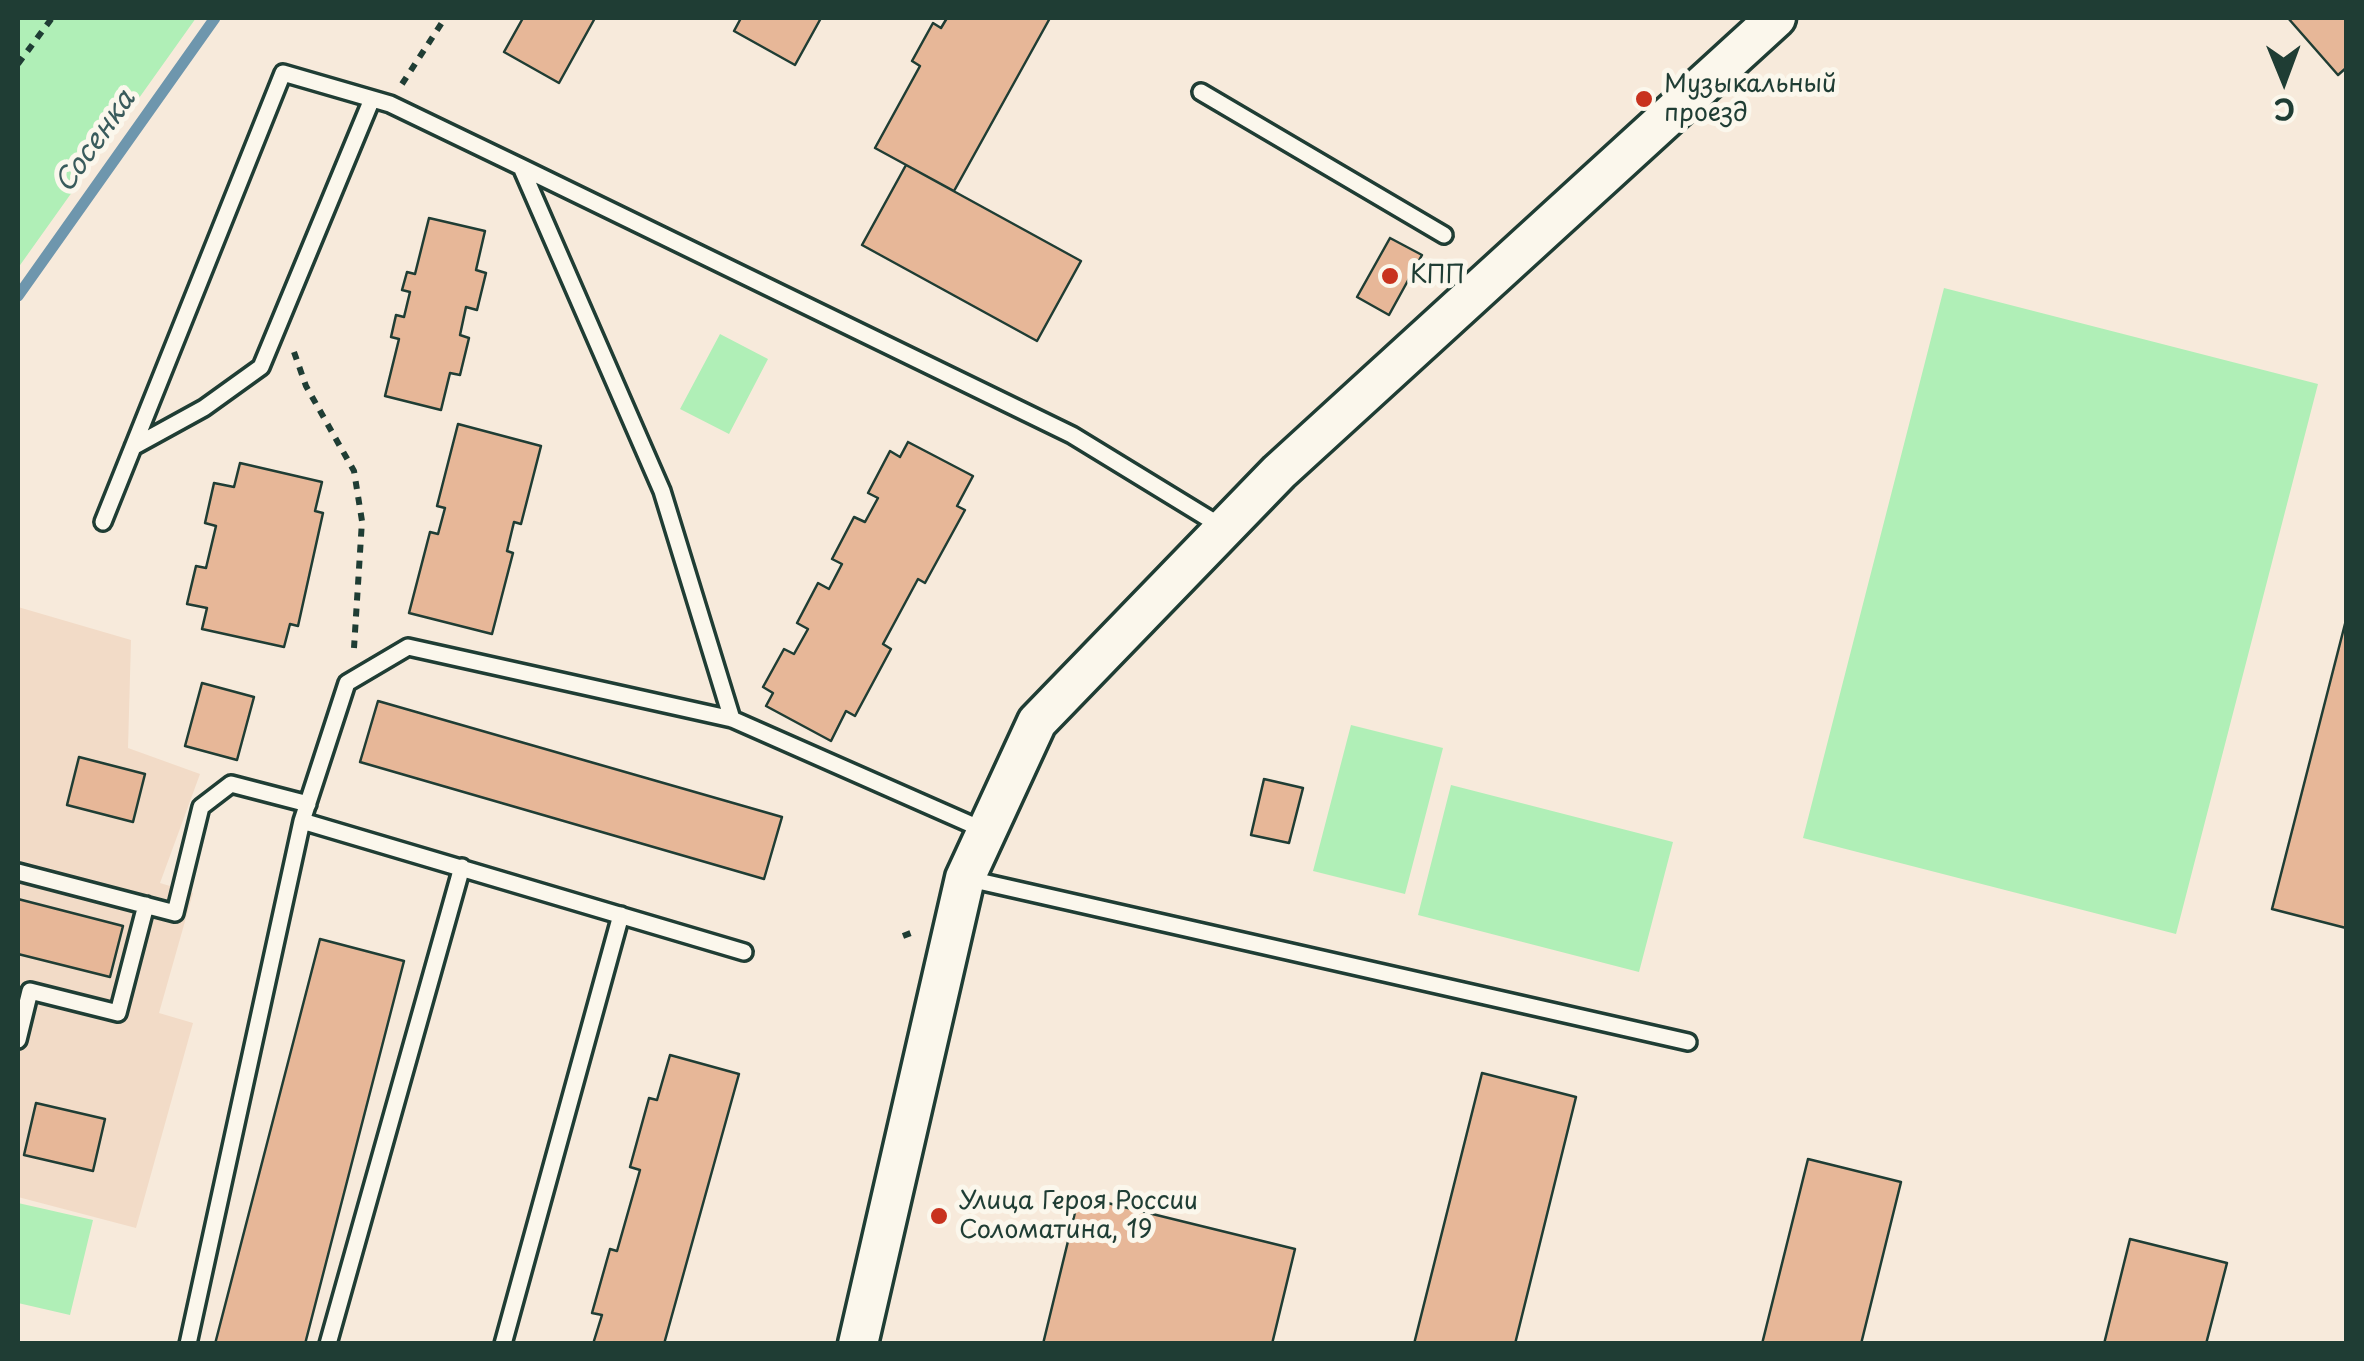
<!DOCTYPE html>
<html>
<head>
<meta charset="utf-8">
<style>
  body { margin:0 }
  #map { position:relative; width:2364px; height:1361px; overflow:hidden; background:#f7eadb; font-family:"Playpen Sans",sans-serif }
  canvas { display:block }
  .frame { position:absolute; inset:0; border:20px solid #1f3d34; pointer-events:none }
  .north { position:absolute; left:2234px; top:30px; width:100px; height:100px; -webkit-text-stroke:8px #fbf7ec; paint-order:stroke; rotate:179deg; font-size:28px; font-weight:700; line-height:40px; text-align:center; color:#1f3d34 }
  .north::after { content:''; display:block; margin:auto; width:35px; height:45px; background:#1f3d34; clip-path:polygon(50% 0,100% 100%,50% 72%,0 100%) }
</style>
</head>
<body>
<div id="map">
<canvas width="2364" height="1361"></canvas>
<div class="frame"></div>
<div class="north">С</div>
</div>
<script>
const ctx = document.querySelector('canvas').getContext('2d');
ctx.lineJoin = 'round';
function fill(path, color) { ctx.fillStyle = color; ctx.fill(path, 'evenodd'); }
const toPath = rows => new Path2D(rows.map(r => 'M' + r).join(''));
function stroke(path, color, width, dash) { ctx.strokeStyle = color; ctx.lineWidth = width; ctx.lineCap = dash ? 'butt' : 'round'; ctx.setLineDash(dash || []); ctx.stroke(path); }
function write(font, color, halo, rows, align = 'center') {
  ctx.font = font + ' "Playpen Sans",sans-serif'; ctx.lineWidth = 10; ctx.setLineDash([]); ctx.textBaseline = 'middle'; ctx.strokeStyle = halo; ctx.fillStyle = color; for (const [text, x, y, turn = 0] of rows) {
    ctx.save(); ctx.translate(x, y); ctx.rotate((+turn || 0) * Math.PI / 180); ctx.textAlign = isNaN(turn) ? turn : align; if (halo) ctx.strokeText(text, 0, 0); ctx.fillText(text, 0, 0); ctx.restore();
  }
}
const built = toPath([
  [18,607,131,640,128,748,200,774,160,883,193,893,159,1013,193,1023,136,1228,18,1197]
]);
const green = toPath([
  [18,18,196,18,18,268],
  [1944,288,2318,384,2176,934,1803,838],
  [720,334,768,359,729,434,680,409],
  [1351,725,1443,748,1405,894,1313,871],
  [1451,785,1673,842,1639,972,1418,915],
  [18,1203,93,1220,70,1315,18,1303]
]);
const stream = toPath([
  [18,296,215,18]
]);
const building = toPath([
  [523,18,595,18,559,83,504,52,523,18],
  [741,18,821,18,795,65,734,31,741,18],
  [947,18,1050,18,954,191,875,148,920,66,912,61,933,23,941,28,947,18],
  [2288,18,2346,18,2346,68,2338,75,2288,18],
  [906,165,1081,261,1037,341,862,245,906,165],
  [429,218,485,231,476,270,486,273,477,310,466,307,460,335,469,338,460,375,450,373,441,410,385,396,399,339,391,337,396,315,404,317,410,292,402,290,407,272,415,274,429,218],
  [1390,238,1422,255,1389,315,1357,297,1390,238],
  [458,424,541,446,521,524,514,522,507,551,513,553,492,634,409,613,430,532,438,534,445,508,437,506,458,424],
  [908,442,973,476,957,506,965,510,925,583,918,579,883,644,891,649,855,716,846,711,831,741,766,706,773,693,763,687,784,649,794,654,808,629,797,623,818,583,829,589,842,564,832,559,854,517,865,522,878,498,868,493,890,451,900,457,908,442],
  [240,463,322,482,315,511,323,513,298,626,290,624,284,647,202,629,207,608,187,604,196,566,206,568,216,526,205,523,214,483,234,487,240,463],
  [2346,620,2346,928,2272,909,2346,620],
  [202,683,254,697,237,760,185,746,202,683],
  [378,701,782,817,764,879,360,762,378,701],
  [79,757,145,774,133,822,67,805,79,757],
  [1264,779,1303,788,1289,843,1251,835,1264,779],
  [18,899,123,926,110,977,18,954,18,899],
  [320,939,404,961,305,1344,215,1344,320,939],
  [670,1055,739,1074,664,1344,593,1344,602,1315,592,1313,610,1249,617,1251,640,1170,630,1167,649,1098,657,1100,670,1055],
  [1482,1073,1576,1097,1515,1344,1414,1344,1482,1073],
  [36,1103,105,1119,93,1171,24,1155,36,1103],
  [1808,1159,1901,1182,1861,1344,1762,1344,1808,1159],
  [1079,1196,1295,1249,1272,1344,1043,1344,1079,1196],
  [2130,1239,2227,1263,2206,1344,2104,1344,2130,1239]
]);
const path = toPath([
  [18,64,52,18],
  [402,84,445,18],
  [294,352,306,386,354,471,362,521,354,648],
  [903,936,916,931]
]);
const service = toPath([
  [1201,92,1444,235],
  [521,167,1072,435,1224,528],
  [133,447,204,408,261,367,372,99],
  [103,522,283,73,390,104,521,167,662,491,732,719],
  [302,821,347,683,408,647,732,719,986,831],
  [18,872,175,913,201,807,231,784,308,804],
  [965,878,1688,1042],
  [18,1040,30,991,118,1013,146,905],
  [188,1344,302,821,744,952],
  [328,1344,462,867],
  [503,1344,621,915]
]);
const tertiary = toPath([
  [858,1344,965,878,1037,722,1279,472,1776,18]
]);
const markers = [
  [1644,99,10,"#c8321e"],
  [1390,276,10,"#c8321e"],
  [939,1216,10,"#c8321e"]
];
const poiNames = [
  ["Музыкальный",1664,85],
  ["проезд",1664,114],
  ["КПП",1410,276],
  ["Улица Героя России",959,1202],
  ["Соломатина, 19",959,1231]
];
const waterNames = [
  ["Сосенка",96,142,-55]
];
fill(built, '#f2dbc7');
fill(green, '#b0efb7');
stroke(stream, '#6e96ad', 11);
fill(building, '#e7b798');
stroke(building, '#1f3d34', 2.5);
stroke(service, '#1f3d34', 22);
stroke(tertiary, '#1f3d34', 45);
stroke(path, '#1f3d34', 6, [8, 8]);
stroke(service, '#fbf7ec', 15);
stroke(tertiary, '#fbf7ec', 38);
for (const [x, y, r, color] of markers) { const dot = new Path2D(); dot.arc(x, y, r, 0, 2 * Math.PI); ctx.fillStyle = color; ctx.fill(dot); stroke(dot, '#fbf7ec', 4); }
write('25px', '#1f3d34', '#fbf7ec', poiNames, 'left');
write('italic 28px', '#395b5c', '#fbf7ec', waterNames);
</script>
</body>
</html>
